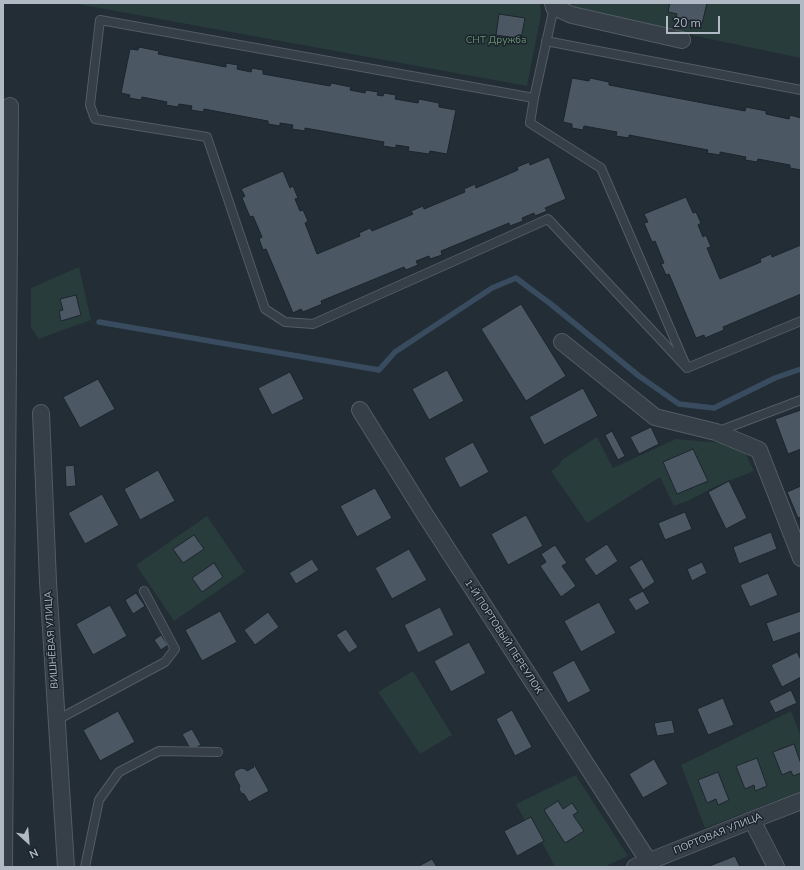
<!DOCTYPE html>
<html>
<head>
<meta charset="utf-8">
<style>
  body { margin:0 }
  #map { position:relative; width:804px; height:870px; overflow:hidden; background:#222d36; font-family:"Nunito Sans",sans-serif }
  canvas { display:block }
  .frame { position:absolute; inset:0; border:4px solid #b0b9c4; pointer-events:none }
  .north { position:absolute; left:8px; top:822px; width:40px; height:40px; -webkit-text-stroke:3px #1b232c; paint-order:stroke; rotate:154deg; font-size:11px; font-weight:700; line-height:16px; text-align:center; color:#b0b9c4 }
  .north::after { content:''; display:block; margin:auto; width:14px; height:18px; background:#b0b9c4; clip-path:polygon(50% 0,100% 100%,50% 72%,0 100%) }
  .scale { position:absolute; left:666px; top:16px; width:54px; height:18px; box-sizing:border-box; border:2px solid #b0b9c4; border-top:0; padding-left:5px; font-size:12px; line-height:14px; white-space:nowrap; color:#b0b9c4; -webkit-text-stroke:3px #1b232c; paint-order:stroke }
</style>
</head>
<body>
<div id="map">
<canvas width="804" height="870"></canvas>
<div class="frame"></div>
<div class="north">N</div>
<div class="scale">20 m</div>
</div>
<script>
const ctx = document.querySelector('canvas').getContext('2d');
ctx.lineJoin = 'round';
function fill(path, color) { ctx.fillStyle = color; ctx.fill(path, 'evenodd'); }
const toPath = rows => new Path2D(rows.map(r => 'M' + r).join(''));
function stroke(path, color, width, dash) { ctx.strokeStyle = color; ctx.lineWidth = width; ctx.lineCap = dash ? 'butt' : 'round'; ctx.setLineDash(dash || []); ctx.stroke(path); }
function write(font, color, halo, rows, align = 'center') {
  ctx.font = font + ' "Nunito Sans",sans-serif'; ctx.lineWidth = 3; ctx.setLineDash([]); ctx.textBaseline = 'middle'; ctx.strokeStyle = halo; ctx.fillStyle = color; for (const [text, x, y, turn = 0] of rows) {
    ctx.save(); ctx.translate(x, y); ctx.rotate((+turn || 0) * Math.PI / 180); ctx.textAlign = isNaN(turn) ? turn : align; if (halo) ctx.strokeText(text, 0, 0); ctx.fillText(text, 0, 0); ctx.restore();
  }
}
const green = toPath([
  [72,3,540,3,541,15,527,86],
  [573,3,801,3,801,58,705,38,575,7],
  [79,267,91,320,49,335,39,339,31,328,31,288],
  [597,437,613,468,676,439,733,444,745,452,754,471,716,486,690,500,674,506,660,477,587,523,551,471,559,465,562,460],
  [207,516,245,572,174,621,136,565],
  [413,671,452,735,420,754,378,692],
  [791,711,801,737,801,791,705,828,681,765],
  [576,775,577,777,628,856,604,867,555,867,530,819,525,821,516,804]
]);
const stream = toPath([
  [99,322,379,370,395,352,492,288,516,278,552,305,639,376,679,404,714,408,775,378,801,369]
]);
const building = toPath([
  [670,3,707,3,702,24,676,17,677,14,668,12,670,3],
  [499,14,525,18,521,39,496,35,499,14],
  [139,47,159,51,158,54,226,67,226,63,238,65,237,69,251,72,252,68,263,70,263,74,330,86,331,83,351,87,350,90,365,93,366,90,378,92,377,95,383,96,384,93,396,95,395,99,418,103,419,99,439,103,439,107,456,110,447,154,430,151,429,154,408,151,409,147,396,145,396,148,383,146,384,142,305,128,305,131,292,129,293,125,280,123,280,126,268,124,268,121,204,109,203,112,191,110,192,106,179,104,178,107,166,105,167,102,142,97,141,100,129,98,130,95,121,93,130,49,138,50,139,47],
  [572,78,589,81,590,78,609,82,609,85,745,111,746,107,766,111,766,114,789,119,790,115,801,118,801,170,790,168,790,165,758,159,757,162,745,160,746,157,720,152,720,155,707,153,708,150,629,135,629,138,616,136,617,132,584,126,583,130,572,128,572,124,563,122,572,78],
  [549,157,566,199,545,208,547,211,535,216,534,213,522,218,523,221,510,226,509,223,441,251,442,255,430,259,429,256,416,261,418,265,406,270,404,267,321,301,322,304,303,312,301,309,293,313,266,249,263,250,259,239,262,237,253,216,250,217,242,198,245,196,241,189,283,171,290,188,293,186,298,198,295,199,300,211,303,210,308,221,305,223,317,254,360,236,359,233,370,228,372,231,413,214,411,211,423,206,424,209,465,192,464,189,475,184,476,188,518,170,517,167,529,162,530,165,549,157],
  [686,197,693,213,696,212,701,223,698,225,703,237,706,235,711,247,707,248,720,279,761,262,760,259,771,254,772,257,801,245,801,294,723,327,724,330,705,338,704,335,696,338,669,274,666,275,661,264,664,263,655,241,652,242,644,223,648,222,644,214,686,197],
  [76,295,81,315,61,321,59,311,63,310,60,299,76,295],
  [521,304,566,376,526,401,481,329,521,304],
  [447,370,464,401,429,420,412,389,447,370],
  [290,372,304,399,272,415,258,388,290,372],
  [98,379,115,409,80,428,63,397,98,379],
  [583,388,598,416,544,445,529,417,583,388],
  [801,410,801,449,788,454,775,419,801,410],
  [651,427,659,444,639,454,630,437,651,427],
  [612,431,625,456,618,460,605,435,612,431],
  [473,442,489,472,460,488,444,458,473,442],
  [693,449,708,481,677,494,663,462,693,449],
  [74,465,76,486,66,487,65,466,74,465],
  [158,470,175,501,140,520,124,489,158,470],
  [729,481,747,518,726,529,708,492,729,481],
  [801,486,801,517,798,518,787,492,801,486],
  [375,488,392,518,357,537,340,506,375,488],
  [102,494,119,525,85,544,68,513,102,494],
  [685,512,692,529,665,540,658,523,685,512],
  [526,515,543,546,508,565,491,534,526,515],
  [771,532,777,549,739,564,733,547,771,532],
  [194,535,204,549,183,563,173,549,194,535],
  [607,544,618,561,596,576,584,559,607,544],
  [555,545,567,563,562,566,576,586,561,597,540,566,546,562,541,554,555,545],
  [409,549,427,580,392,599,375,568,409,549],
  [312,559,319,570,296,584,289,573,312,559],
  [642,559,655,582,643,590,629,567,642,559],
  [702,562,707,573,692,581,687,569,702,562],
  [214,563,223,577,202,592,192,578,214,563],
  [768,573,778,595,750,607,740,585,768,573],
  [643,591,650,603,636,611,628,599,643,591],
  [136,593,145,606,133,614,125,600,136,593],
  [599,602,616,633,581,652,564,621,599,602],
  [110,605,127,636,93,655,76,624,110,605],
  [440,607,454,635,418,653,404,625,440,607],
  [220,611,237,642,202,661,185,630,220,611],
  [801,611,801,632,773,642,766,623,801,611],
  [268,612,279,627,255,645,244,630,268,612],
  [346,629,358,647,349,653,336,635,346,629],
  [161,635,168,645,161,650,154,640,161,635],
  [469,642,486,673,451,692,434,661,469,642],
  [797,652,801,660,801,677,782,687,771,665,797,652],
  [574,660,591,691,568,703,552,672,574,660],
  [791,690,797,703,775,713,769,701,791,690],
  [723,698,734,725,708,735,697,709,723,698],
  [512,710,532,747,515,756,496,719,512,710],
  [118,711,135,742,100,761,83,730,118,711],
  [672,720,675,733,657,736,654,723,672,720],
  [192,729,201,745,191,750,182,734,192,729],
  [794,744,801,764,801,773,793,776,791,771,782,775,773,752,794,744],
  [757,758,767,786,755,791,754,785,745,789,736,766,757,758],
  [654,759,668,784,643,798,629,774,654,759],
  [253,764,254,764,269,791,249,802,244,794,241,793,239,789,240,786,234,775,235,771,241,768,245,769,247,771,254,767,253,764],
  [718,772,729,800,718,805,716,799,707,803,698,780,718,772],
  [558,801,563,809,572,803,578,812,573,815,584,831,565,843,544,810,558,801],
  [531,817,544,841,517,856,504,831,531,817],
  [735,856,740,867,707,867,735,856],
  [432,859,437,867,417,867,432,859]
]);
const service = toPath([
  [554,7,534,98,530,123,601,168,687,368,801,321],
  [546,41,801,90],
  [534,98,100,20,90,105,95,119,207,137,265,309,285,322,313,324,548,219,687,368],
  [719,431,801,400],
  [57,720,165,662,175,649,144,591],
  [85,867,99,800,119,772,159,751,218,752]
]);
const minor = toPath([
  [553,3,554,7,572,15,682,40],
  [562,342,655,417,716,432,759,450,801,558],
  [360,410,424,513,649,862],
  [41,413,48,582,66,867],
  [752,820,776,867],
  [4,867,10,106],
  [635,867,752,820,801,801]
]);
const parkNames = [
  ["СНТ Дружба",496,41]
];
const streetNames = [
  ["1-Й ПОРТОВЫЙ ПЕРЕУЛОК",503,637,57],
  ["ВИШНЁВАЯ УЛИЦА",52,640,-94],
  ["ПОРТОВАЯ УЛИЦА",718,834,-22]
];
fill(green, '#283c3b');
stroke(stream, '#394c5f', 5.5);
fill(building, '#4b5762');
stroke(building, '#1d252e', 1);
stroke(service, '#535c65', 10);
stroke(minor, '#535c65', 18);
stroke(service, '#363e47', 8);
stroke(minor, '#363e47', 16);
write('10px', '#6a9270', '#1b232c', parkNames);
write('10px', '#b0b9c4', '#1b232c', streetNames);
</script>
</body>
</html>
